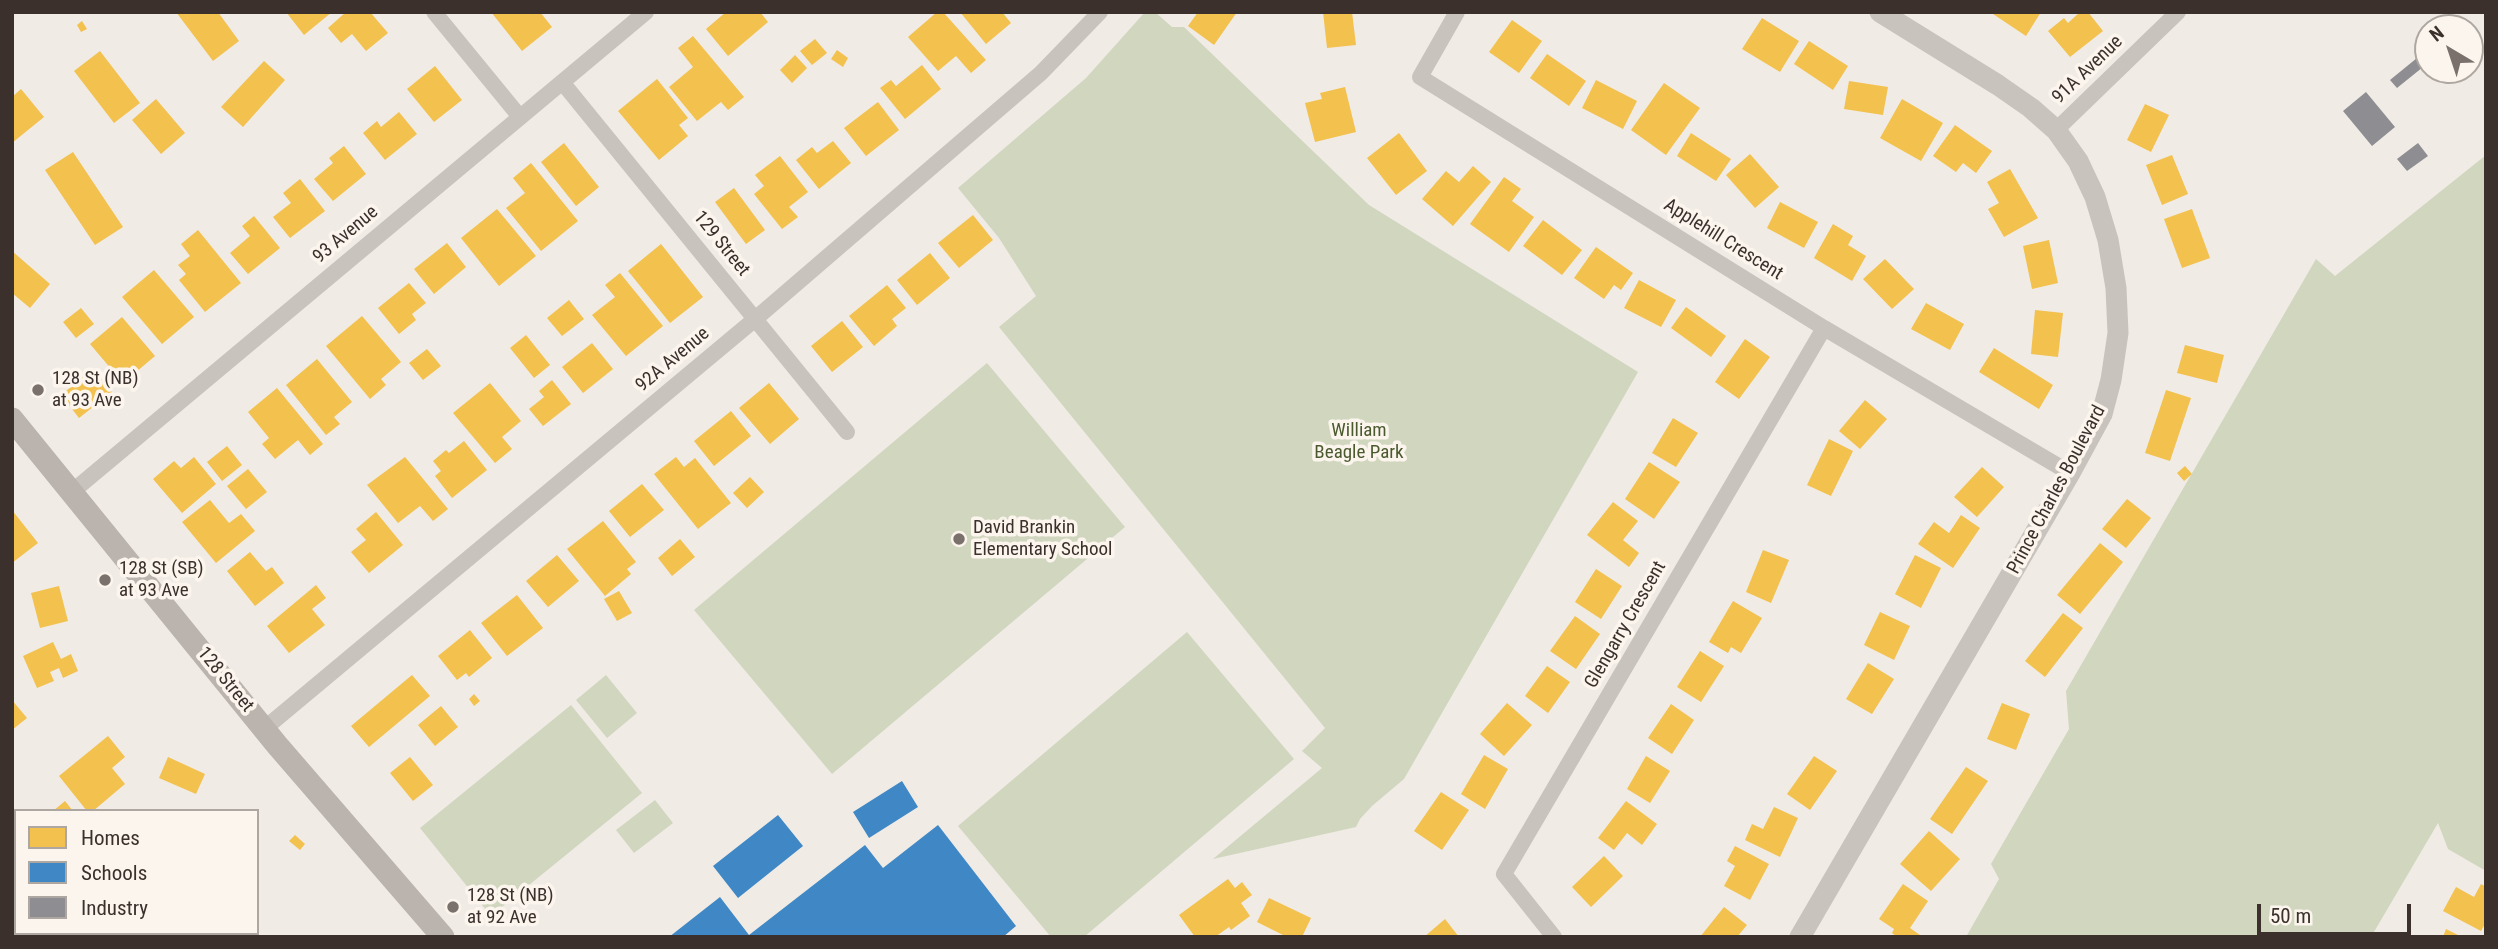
<!DOCTYPE html>
<html>
<head>
<meta charset="utf-8">
<style>
  body { margin:0 }
  #map { position:relative; width:2498px; height:949px; overflow:hidden; background:#f0ebe5; font-family:"Roboto Condensed",sans-serif }
  canvas { display:block }
  .frame { position:absolute; inset:0; border:14px solid #3b302b; pointer-events:none }
  .legend { position:absolute; left:14px; top:809px; width:245px; height:126px; box-sizing:border-box; background:#fbf5ee; border:2px solid #aea6a0; margin:0; padding:9px 12px; list-style:none; font-size:21px; color:#3b302b }
  .legend li { display:flex; align-items:center; gap:14px; height:35px }
  .legend b { width:35px; border:2px solid #aea6a0 }
  .north { position:absolute; left:2414px; top:14px; width:70px; height:70px; box-sizing:border-box; background:#fbf5ee; border:2px solid #aea6a0; border-radius:50%; rotate:321deg; font-size:19px; font-weight:700; line-height:28px; text-align:center; color:#3b302b }
  .north::after { content:''; display:block; margin:auto; width:24px; height:32px; background:#7a716c; clip-path:polygon(50% 0,100% 100%,50% 72%,0 100%) }
  .scale { position:absolute; left:2257px; top:904px; width:154px; height:32px; box-sizing:border-box; border:4px solid #3b302b; border-top:0; padding-left:9px; font-size:21px; line-height:24px; white-space:nowrap; color:#3b302b; -webkit-text-stroke:5px #fbf5ee; paint-order:stroke }
</style>
</head>
<body>
<div id="map">
<canvas width="2498" height="949"></canvas>
<div class="frame"></div>
<ul class="legend">
<li><b style="height:19px;background:#f2c14e"></b>Homes</li>
<li><b style="height:19px;background:#3f88c5"></b>Schools</li>
<li><b style="height:19px;background:#8d8d92"></b>Industry</li>
</ul>
<div class="north">N</div>
<div class="scale">50 m</div>
</div>
<script>
const ctx = document.querySelector('canvas').getContext('2d');
ctx.lineJoin = 'round';
function fill(path, color) { ctx.fillStyle = color; ctx.fill(path, 'evenodd'); }
const toPath = rows => new Path2D(rows.map(r => 'M' + r).join(''));
function stroke(path, color, width, dash) { ctx.strokeStyle = color; ctx.lineWidth = width; ctx.lineCap = dash ? 'butt' : 'round'; ctx.setLineDash(dash || []); ctx.stroke(path); }
function write(font, color, halo, rows, align = 'center') {
  ctx.font = font + ' "Roboto Condensed",sans-serif'; ctx.lineWidth = 7; ctx.setLineDash([]); ctx.textBaseline = 'middle'; ctx.strokeStyle = halo; ctx.fillStyle = color; for (const [text, x, y, turn = 0] of rows) {
    ctx.save(); ctx.translate(x, y); ctx.rotate((+turn || 0) * Math.PI / 180); ctx.textAlign = isNaN(turn) ? turn : align; if (halo) ctx.strokeText(text, 0, 0); ctx.fillText(text, 0, 0); ctx.restore();
  }
}
const green = toPath([
  [1145,12,1155,12,1172,27,1184,27,1369,205,1638,372,1404,779,1372,806,1360,819,1356,827,1213,859,1322,768,1302,751,1325,728,999,327,1036,296,999,238,958,188,1086,78],
  [2486,155,2486,871,2448,849,2438,823,2371,937,1966,937,1999,879,1991,864,2069,729,2066,691,2316,259,2335,276],
  [987,363,1125,527,832,774,694,610],
  [1187,632,1294,759,1084,937,1051,937,958,826],
  [606,675,637,713,607,738,576,700],
  [571,705,642,793,491,916,420,828],
  [655,800,673,823,634,853,616,830]
]);
const homes = toPath([
  [176,12,218,12,239,41,213,61],
  [286,12,332,12,304,35],
  [346,12,370,12,388,33,366,51,352,34,341,43,328,28],
  [491,12,540,12,552,27,522,51],
  [726,12,760,12,768,22,728,56,706,29],
  [937,12,943,12,986,60,971,73,956,56,938,71,908,37],
  [960,12,1002,12,1011,23,986,44],
  [1198,12,1237,12,1214,45,1188,26],
  [1323,12,1352,12,1356,45,1327,48],
  [1990,12,2041,12,2026,36],
  [2080,12,2088,12,2103,31,2070,57,2048,31,2064,18,2068,23],
  [1762,18,1799,41,1780,72,1742,49],
  [1512,20,1542,41,1519,73,1489,52],
  [82,21,87,29,81,32,77,25],
  [693,36,744,97,728,110,721,102,697,121,669,87,693,67,678,48],
  [815,39,827,53,812,65,800,51],
  [1809,41,1848,66,1833,90,1794,64],
  [837,50,848,58,843,67,831,59],
  [100,51,140,103,114,123,74,71],
  [1547,54,1586,81,1569,106,1530,78],
  [795,55,807,68,792,83,780,70],
  [264,61,285,80,243,127,221,107],
  [922,65,941,89,905,119,880,88,891,80,896,86],
  [435,66,462,100,434,122,407,89],
  [657,79,688,118,679,125,688,136,659,160,618,111],
  [1596,80,1637,101,1623,129,1582,108],
  [1849,81,1888,87,1883,115,1844,109],
  [1664,83,1700,108,1666,155,1631,130],
  [1345,87,1356,132,1315,142,1305,103,1322,99,1320,93],
  [21,89,44,117,12,143,12,97],
  [156,99,185,133,161,154,132,120],
  [1902,99,1943,123,1921,161,1880,138],
  [878,102,899,130,866,156,844,128],
  [2145,104,2169,115,2151,152,2127,140],
  [399,112,417,134,385,160,363,133,377,121,381,127],
  [1955,125,1992,151,1976,173,1963,163,1956,172,1933,156],
  [1399,133,1427,171,1396,195,1367,158],
  [1691,133,1731,159,1716,181,1677,156],
  [833,141,851,163,819,189,796,160,812,147,817,153],
  [564,143,599,187,576,206,541,162],
  [344,146,366,174,333,201,314,179,333,163,329,158],
  [73,152,123,227,95,245,45,170],
  [1750,154,1779,187,1755,208,1726,175],
  [2172,155,2188,194,2162,205,2146,165],
  [780,156,808,192,789,207,798,217,782,229,754,194,764,186,755,175],
  [531,163,578,221,541,251,506,208,525,193,513,178],
  [1473,166,1491,182,1453,226,1422,199,1446,171,1459,182],
  [2010,169,2038,218,2004,237,1988,209,1999,203,1987,182],
  [1504,177,1521,189,1512,201,1534,217,1509,252,1470,224],
  [300,179,325,211,290,238,273,217,291,203,283,193],
  [734,188,765,230,746,244,715,202],
  [1780,202,1818,222,1804,248,1767,228],
  [497,209,536,256,499,286,461,238],
  [2192,209,2210,258,2182,268,2164,219],
  [973,215,993,240,959,268,938,243],
  [254,216,280,248,248,274,230,253,250,236,242,226],
  [1543,220,1582,250,1562,275,1523,246],
  [1833,224,1853,236,1848,245,1866,256,1852,281,1814,258],
  [198,230,241,283,205,312,179,280,186,274,178,265,190,256,181,244],
  [2049,240,2058,283,2032,289,2023,246],
  [447,243,466,267,434,294,414,269],
  [661,244,703,297,670,323,628,271],
  [1596,247,1633,273,1621,290,1614,285,1604,299,1574,278],
  [12,251,50,284,30,308,12,293],
  [930,253,950,278,917,305,897,280],
  [1885,259,1914,289,1892,309,1863,279],
  [154,270,194,317,162,344,122,297],
  [620,273,663,326,626,356,592,315,615,297,605,285],
  [1639,280,1676,300,1661,327,1624,308],
  [409,283,426,303,412,314,416,320,399,334,378,308],
  [887,285,906,308,892,319,897,326,874,346,849,316],
  [569,300,584,319,562,336,547,318],
  [1926,303,1964,324,1950,350,1911,329],
  [1686,307,1726,336,1711,357,1671,328],
  [81,308,94,324,76,338,63,322],
  [2035,310,2063,313,2058,357,2031,354],
  [362,316,401,362,381,379,386,385,370,399,326,346],
  [122,317,155,356,123,383,90,344],
  [842,321,863,347,832,372,811,346],
  [526,335,550,365,534,378,510,348],
  [1745,339,1770,357,1739,399,1715,382],
  [592,343,613,369,583,393,562,367],
  [2185,345,2224,355,2217,383,2177,373],
  [1994,348,2053,385,2039,409,1979,372],
  [427,349,441,366,423,380,409,363],
  [317,359,352,402,334,417,340,424,326,435,286,385],
  [93,369,112,392,79,418,61,395],
  [552,380,571,404,543,426,529,409,544,397,539,391],
  [490,383,521,421,502,437,512,449,495,463,453,413],
  [769,383,799,419,770,444,739,408],
  [277,388,323,444,310,455,298,440,275,459,262,444,269,438,248,412],
  [2166,390,2191,398,2170,461,2145,453],
  [1865,400,1887,419,1860,449,1839,431],
  [731,411,751,436,714,466,694,441],
  [1673,418,1698,433,1676,467,1652,453],
  [1829,439,1853,451,1831,496,1807,485],
  [464,441,487,470,452,498,435,476,441,471,433,461,446,450,449,453],
  [227,446,242,465,222,481,207,462],
  [194,457,216,484,182,513,153,479,174,461,181,468],
  [405,457,448,509,433,521,420,506,398,523,367,485],
  [676,457,684,467,695,458,731,503,698,529,654,474],
  [1649,462,1680,482,1654,519,1625,499],
  [2185,466,2192,474,2184,481,2177,473],
  [1982,467,2004,487,1977,517,1954,497],
  [248,469,267,492,246,509,227,486],
  [750,477,764,492,747,508,733,493],
  [642,484,664,510,630,537,609,511],
  [2127,499,2151,518,2126,548,2102,529],
  [210,500,229,523,241,514,255,531,216,563,182,522],
  [1613,502,1638,521,1623,540,1639,553,1629,567,1587,535],
  [12,510,38,543,12,563],
  [376,512,403,545,369,573,351,552,366,540,356,529],
  [1961,515,1980,528,1953,568,1918,544,1934,522,1949,533],
  [603,521,636,562,627,569,631,574,605,596,567,549],
  [680,539,695,557,672,576,658,558],
  [2100,543,2123,562,2080,614,2057,595],
  [1763,550,1789,560,1771,603,1746,592],
  [250,552,266,571,272,567,284,583,255,606,227,571],
  [557,555,579,581,548,607,526,581],
  [1915,555,1941,568,1921,608,1895,594],
  [1596,569,1622,586,1601,619,1575,602],
  [316,585,326,598,312,609,325,625,289,653,267,626],
  [59,586,68,621,40,628,31,593],
  [619,591,632,613,617,621,604,599],
  [517,595,543,628,507,656,481,623],
  [1733,601,1762,618,1741,653,1731,647,1728,653,1709,642],
  [1880,612,1910,626,1894,660,1864,645],
  [2063,613,2083,628,2045,677,2025,661],
  [1575,616,1600,634,1576,669,1550,651],
  [470,630,492,658,469,677,466,673,457,680,438,656],
  [53,642,61,659,71,654,78,671,63,678,59,668,50,672,54,681,37,688,23,656],
  [1700,651,1724,666,1701,702,1677,687],
  [1868,663,1894,679,1872,714,1846,699],
  [1547,666,1570,682,1548,713,1525,696],
  [412,675,430,696,369,747,351,726],
  [474,694,480,701,474,706,469,699],
  [12,700,27,718,12,730],
  [1507,703,1532,725,1504,756,1480,734],
  [2002,703,2030,714,2016,750,1987,739],
  [1671,704,1694,720,1672,754,1648,738],
  [441,706,458,727,435,746,418,725],
  [108,736,125,757,112,768,125,784,93,811,87,811,59,776],
  [1484,755,1508,769,1485,809,1461,794],
  [1646,756,1670,771,1650,803,1627,789],
  [1814,756,1837,771,1810,810,1787,794],
  [168,757,205,774,196,794,159,778],
  [410,757,433,785,413,801,390,773],
  [1966,767,1988,781,1952,834,1930,819],
  [1441,792,1469,810,1442,850,1414,831],
  [65,801,73,811,53,811],
  [1626,801,1657,824,1642,845,1627,833,1614,850,1598,838],
  [1774,807,1798,818,1780,857,1745,840,1752,824,1763,829],
  [1929,831,1960,859,1931,891,1900,864],
  [295,835,305,844,300,850,289,841],
  [1735,846,1769,864,1750,900,1724,886,1735,866,1727,861],
  [16,852,16,891,12,894,12,855],
  [1604,856,1623,876,1591,907,1572,887],
  [1228,879,1235,888,1242,882,1252,895,1241,903,1250,916,1231,930,1229,927,1215,937,1195,937,1179,915],
  [1903,884,1928,901,1910,928,1920,935,1918,937,1897,937,1892,933,1894,929,1879,919],
  [2481,884,2486,887,2486,922,2481,931,2443,911,2456,887,2474,897],
  [1269,898,1311,918,1302,937,1287,937,1257,922],
  [1724,907,1747,925,1737,937,1700,937],
  [1445,919,1459,937,1424,937],
  [2446,929,2462,937,2443,937],
  [139,933,168,933,171,937,135,937]
]);
const schools = toPath([
  [902,781,918,807,869,838,853,812],
  [778,815,803,846,738,898,713,866],
  [938,825,1016,926,1003,937,669,937,720,897,749,935,865,845,883,868]
]);
const industry = toPath([
  [2428,49,2428,63,2397,88,2390,80],
  [2366,92,2395,127,2372,146,2343,111],
  [2418,143,2428,156,2407,171,2397,159]
]);
const minor = toPath([
  [434,12,520,117],
  [1457,12,1420,77,1824,328,2070,473],
  [562,82,847,432],
  [2056,130,2178,12],
  [73,491,646,12],
  [264,729,754,320,1041,73,1100,12],
  [45,937,50,933],
  [1554,937,1504,874,1824,328]
]);
const tertiary = toPath([
  [1800,937,2070,473,2102,414,2111,380,2118,333,2116,288,2108,240,2095,197,2078,161,2056,130,2031,108,1998,85,1880,12]
]);
const secondary = toPath([
  [12,419,277,745,443,937]
]);
const markers = [
  [38,390,7,"#7a716c"],
  [959,539,7,"#7a716c"],
  [105,580,7,"#7a716c"],
  [453,907,7,"#7a716c"]
];
const streetNames = [
  ["91A Avenue",2088,70,-44],
  ["93 Avenue",346,235,-40],
  ["Applehill Crescent",1723,240,32],
  ["129 Street",721,244,51],
  ["92A Avenue",673,360,-40],
  ["Prince Charles Boulevard",2057,490,-62],
  ["Glengarry Crescent",1626,625,-60],
  ["128 Street",225,680,51]
];
const poiNames = [
  ["128 St (NB)",52,379],
  ["at 93 Ave",52,401],
  ["David Brankin",973,528],
  ["Elementary School",973,550],
  ["128 St (SB)",119,569],
  ["at 93 Ave",119,591],
  ["128 St (NB)",467,896],
  ["at 92 Ave",467,918]
];
const parkNames = [
  ["William",1359,431],
  ["Beagle Park",1359,453]
];
fill(green, '#d1d6bf');
fill(homes, '#f2c14e');
fill(schools, '#3f88c5');
fill(industry, '#8d8d92');
stroke(minor, '#c9c3be', 16);
stroke(tertiary, '#c9c3be', 21);
stroke(secondary, '#bab3ae', 23);
for (const [x, y, r, color] of markers) { const dot = new Path2D(); dot.arc(x, y, r, 0, 2 * Math.PI); ctx.fillStyle = color; ctx.fill(dot); stroke(dot, '#fbf5ee', 2.5); }
write('19px', '#3b302b', '#fbf5ee', streetNames);
write('19px', '#3b302b', '#fbf5ee', poiNames, 'left');
write('19px', '#4a5a2e', '#fbf5ee', parkNames);
</script>
</body>
</html>
